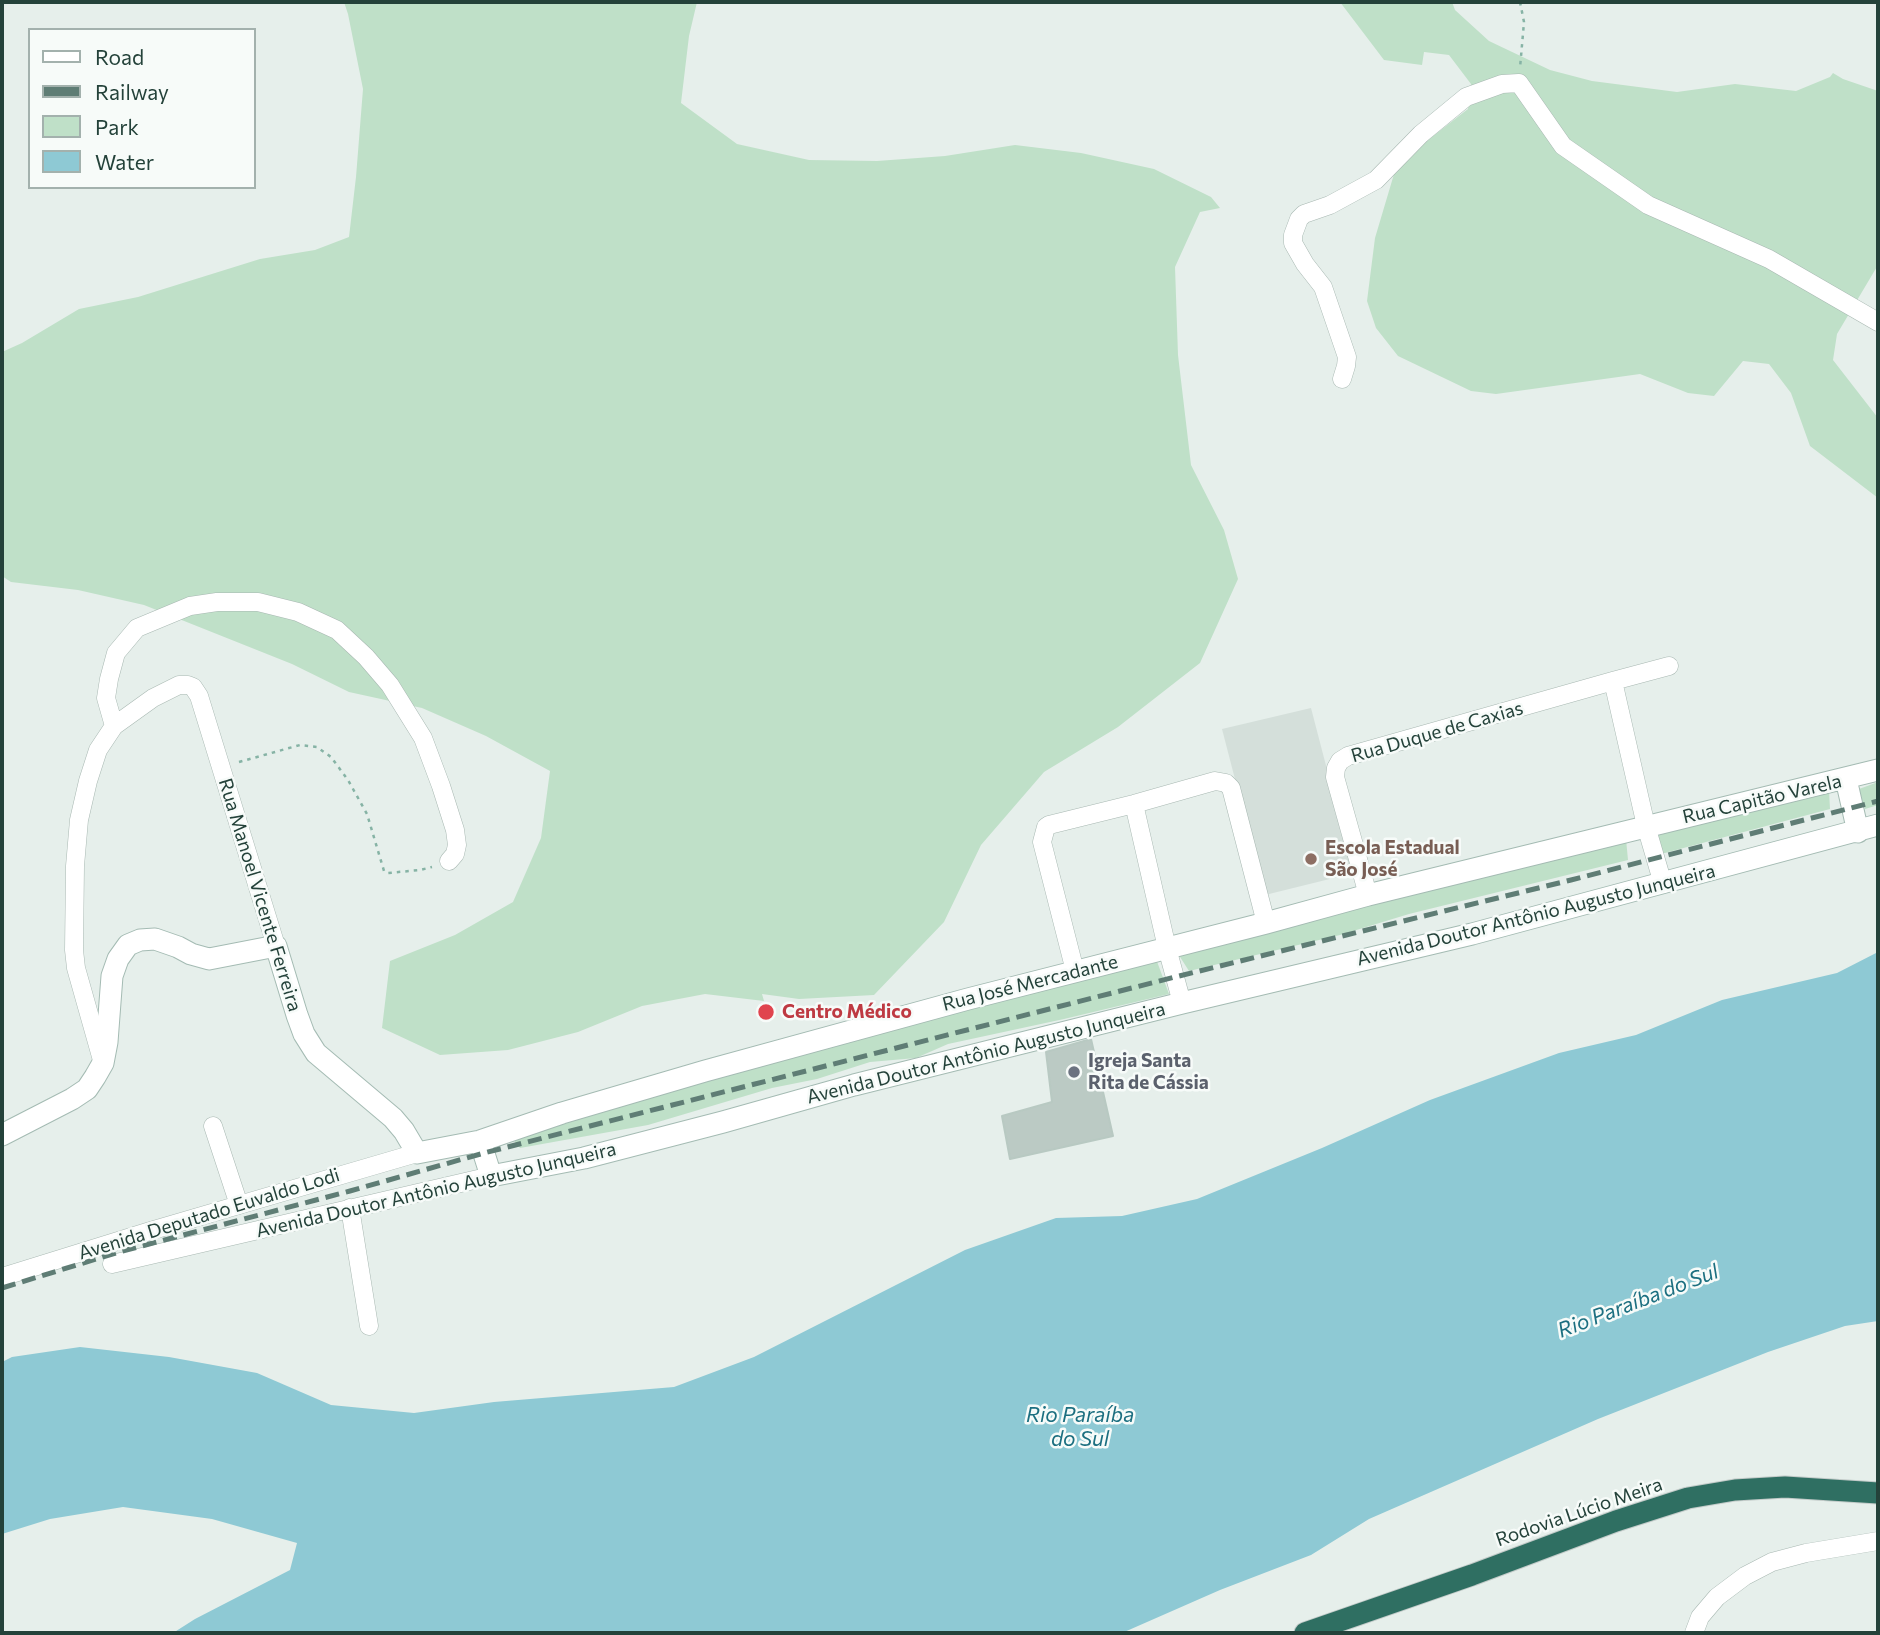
<!DOCTYPE html>
<html>
<head>
<meta charset="utf-8">
<style>
  body { margin:0 }
  #map { position:relative; width:1880px; height:1635px; overflow:hidden; background:#e6efeb; font-family:Commissioner,sans-serif }
  canvas { display:block }
  .frame { position:absolute; inset:0; border:4px solid #24423a; pointer-events:none }
  .legend { position:absolute; left:28px; top:28px; width:228px; height:161px; box-sizing:border-box; background:#f7fbf9; border:2px solid #a3b1ad; margin:0; padding:9px 12px; list-style:none; font-size:21px; color:#24423a }
  .legend li { display:flex; align-items:center; gap:14px; height:35px }
  .legend b { width:35px; border:2px solid #a3b1ad }
</style>
</head>
<body>
<div id="map">
<canvas width="1880" height="1635"></canvas>
<div class="frame"></div>
<ul class="legend">
<li><b style="height:9px;background:#fff"></b>Road</li>
<li><b style="height:9px;background:#5f7d75"></b>Railway</li>
<li><b style="height:19px;background:#bfe0c8"></b>Park</li>
<li><b style="height:19px;background:#8ec9d4"></b>Water</li>
</ul>
</div>
<script>
const ctx = document.querySelector('canvas').getContext('2d');
ctx.lineJoin = 'round';
function fill(path, color) { ctx.fillStyle = color; ctx.fill(path, 'evenodd'); }
const toPath = rows => new Path2D(rows.map(r => 'M' + r).join(''));
function stroke(path, color, width, dash) { ctx.strokeStyle = color; ctx.lineWidth = width; ctx.lineCap = dash ? 'butt' : 'round'; ctx.setLineDash(dash || []); ctx.stroke(path); }
function write(font, color, halo, rows, align = 'center') {
  ctx.font = font + ' Commissioner,sans-serif'; ctx.lineWidth = 5; ctx.setLineDash([]); ctx.textBaseline = 'middle'; ctx.strokeStyle = halo; ctx.fillStyle = color; for (const [text, x, y, turn = 0] of rows) {
    ctx.save(); ctx.translate(x, y); ctx.rotate((+turn || 0) * Math.PI / 180); ctx.textAlign = isNaN(turn) ? turn : align; if (halo) ctx.strokeText(text, 0, 0); ctx.fillText(text, 0, 0); ctx.restore();
  }
}
const built = toPath([
  [1311,708,1354,873,1265,895,1222,729]
]);
const green = toPath([
  [344,2,697,2,689,36,681,103,737,144,809,160,877,161,945,156,1015,145,1081,153,1154,169,1211,197,1220,208,1200,212,1175,267,1178,355,1191,465,1224,530,1238,579,1200,663,1118,727,1044,772,981,845,944,922,874,995,799,999,762,994,764,1001,705,994,642,1006,578,1032,508,1050,440,1055,382,1028,390,961,455,935,513,902,541,838,550,771,486,736,422,708,349,692,292,664,144,605,78,590,11,582,2,576,2,352,22,343,79,309,138,297,260,259,315,250,349,237,356,177,363,89,348,14],
  [1340,2,1452,2,1455,10,1489,41,1550,70,1592,81,1677,92,1735,84,1796,91,1830,77,1833,73,1843,79,1878,91,1878,265,1837,334,1833,360,1878,418,1878,498,1810,446,1791,393,1769,364,1743,361,1714,396,1688,393,1640,374,1496,394,1471,391,1398,356,1376,328,1367,301,1375,238,1397,164,1468,109,1471,84,1449,55,1424,52,1422,65,1384,60],
  [1878,782,1878,805,1865,809,1859,789],
  [1829,790,1830,809,1661,854,1651,829],
  [1626,839,1628,860,1409,914,1340,935,1189,971,1175,949],
  [1155,956,1169,994,1064,1019,948,1044,916,1058,870,1062,817,1079,772,1088,648,1125,520,1148,507,1132]
]);
const water = toPath([
  [1878,952,1878,1321,1845,1326,1768,1352,1598,1419,1369,1519,1311,1555,1220,1590,1122,1633,173,1633,195,1619,290,1570,297,1543,212,1519,123,1507,50,1519,2,1534,2,1362,12,1357,80,1347,169,1357,257,1373,331,1405,414,1413,494,1402,674,1387,754,1357,965,1250,1056,1218,1122,1216,1197,1199,1322,1148,1430,1100,1559,1053,1636,1035,1722,1000,1837,973]
]);
const building = toPath([
  [1091,1039,1113,1136,1010,1159,1002,1116,1052,1102,1046,1052,1091,1039]
]);
const path = toPath([
  [1520,2,1524,22,1520,68],
  [239,762,300,745,317,747,331,757,348,780,367,814,384,871,388,873,420,870,432,867]
]);
const street = toPath([
  [1342,379,1346,366,1347,357,1323,287,1305,264,1293,243,1293,235,1299,219,1304,214,1330,205,1376,180,1421,134,1466,97,1502,84,1519,83,1563,146,1648,205,1769,259,1878,322],
  [1613,681,1646,826,1663,884],
  [114,726,153,698,179,685,188,685,193,687,199,696,276,946],
  [1134,804,1167,948,1182,1003],
  [1368,895,1335,777,1336,768,1340,761,1348,756,1613,681,1669,666],
  [1075,971,1042,842,1046,827,1049,825,1134,804,1215,781,1226,783,1231,788,1266,923],
  [102,1060,76,968,74,950,75,866,79,820,88,781,98,750,114,726,106,698,109,679,116,653,137,628,190,606,217,602,258,602,298,612,337,630,366,657,390,685,423,738,441,786,455,830,457,845,455,854,449,861],
  [213,1126,239,1205],
  [350,1208,369,1326],
  [112,1264,491,1176],
  [2,1277,150,1231,417,1153],
  [1694,1633,1700,1617,1717,1597,1745,1576,1772,1562,1806,1553,1878,1541]
]);
const secondary = toPath([
  [1846,779,1858,832],
  [2,1135,72,1099,87,1089,95,1077,103,1063,107,1042,112,976,118,959,128,945,140,940,155,939,178,947,191,954,209,959,276,946,297,1015,304,1034,316,1053,393,1118,404,1131,417,1153,480,1141,562,1113,705,1071,968,999,1266,923,1368,895,1878,770],
  [480,1141,491,1176,584,1158,723,1122,854,1085,1182,1003,1472,934,1878,825]
]);
const highway = toPath([
  [1305,1633,1472,1575,1616,1521,1688,1498,1735,1490,1785,1487,1878,1493]
]);
const rail = toPath([
  [2,1288,119,1252,350,1191,484,1153,1175,977,1571,880,1878,801]
]);
const markers = [
  [1311,859,7,"#8d6e63"],
  [766,1012,9,"#e0444e"],
  [1074,1072,7,"#6b7280"]
];
const streetNames = [
  ["Rua Duque de Caxias",1437,732,-16],
  ["Rua Capitão Varela",1762,799,-13],
  ["Rua Manoel Vicente Ferreira",260,895,73],
  ["Avenida Doutor Antônio Augusto Junqueira",1536,915,-14],
  ["Rua José Mercadante",1030,983,-14],
  ["Avenida Doutor Antônio Augusto Junqueira",986,1053,-14],
  ["Avenida Doutor Antônio Augusto Junqueira",436,1190,-13],
  ["Avenida Deputado Euvaldo Lodi",209,1214,-17],
  ["Rodovia Lúcio Meira",1579,1512,-19]
];
const educationNames = [
  ["Escola Estadual",1325,848],
  ["São José",1325,870]
];
const healthNames = [
  ["Centro Médico",782,1012]
];
const worshipNames = [
  ["Igreja Santa",1088,1061],
  ["Rita de Cássia",1088,1083]
];
const waterNames = [
  ["Rio Paraíba do Sul",1638,1301,-21],
  ["Rio Paraíba",1080,1415],
  ["do Sul",1080,1439]
];
fill(built, '#d4dfda');
fill(green, '#bfe0c8');
fill(water, '#8ec9d4');
fill(building, '#bbcac4');
stroke(building, '#b8c9c2', 2);
stroke(street, '#a8b8b2', 19);
stroke(secondary, '#a4bbb3', 23);
stroke(highway, '#c2cac8', 23);
stroke(path, '#86b3a5', 2.5, [3.5, 5]);
stroke(street, '#fff', 18);
stroke(secondary, '#fff', 21);
stroke(highway, '#2f6f62', 21);
stroke(rail, '#5f7d75', 5, [14, 7]);
for (const [x, y, r, color] of markers) { const dot = new Path2D(); dot.arc(x, y, r, 0, 2 * Math.PI); ctx.fillStyle = color; ctx.fill(dot); stroke(dot, '#f7fbf9', 2.5); }
write('19px', '#24423a', '#f7fbf9', streetNames);
write('bold 19px', '#785e54', '#f7fbf9', educationNames, 'left');
write('bold 19px', '#be3a42', '#f7fbf9', healthNames, 'left');
write('bold 19px', '#5b616d', '#f7fbf9', worshipNames, 'left');
write('italic 21px', '#1c6f80', '#f7fbf9', waterNames);
</script>
</body>
</html>
